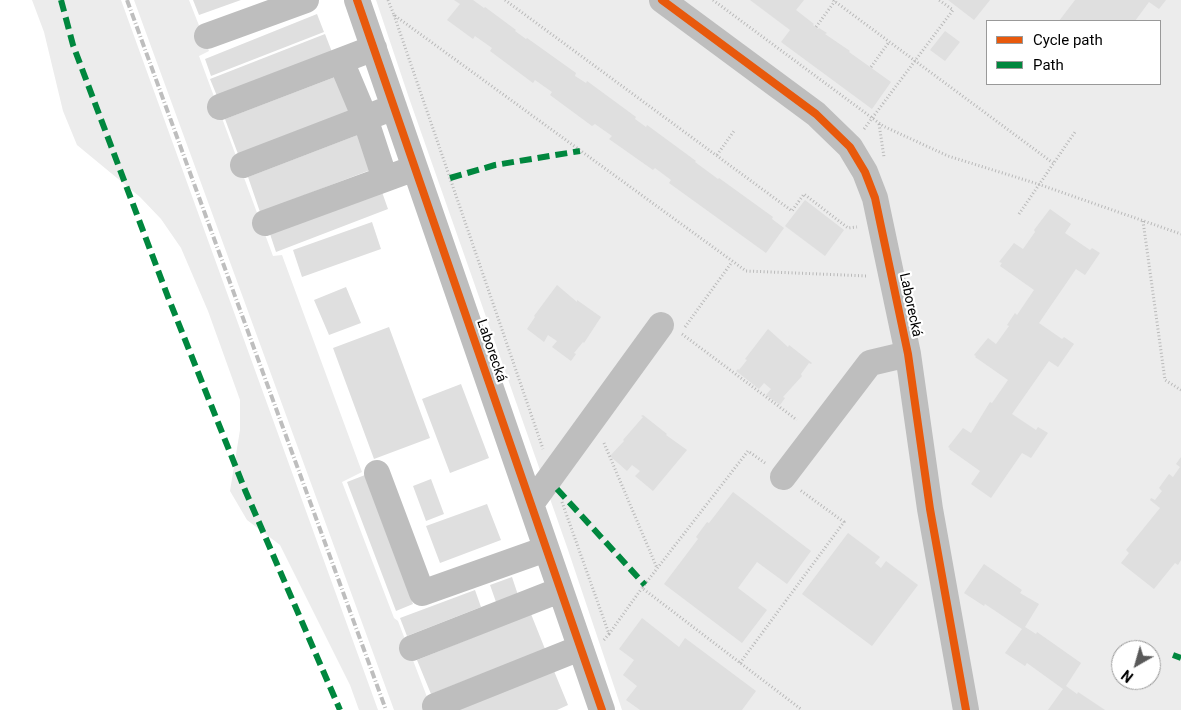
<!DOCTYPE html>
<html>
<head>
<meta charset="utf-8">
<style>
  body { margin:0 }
  #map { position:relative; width:1181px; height:710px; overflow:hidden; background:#fff; font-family:Roboto,sans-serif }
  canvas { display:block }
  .legend { position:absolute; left:986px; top:20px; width:175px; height:65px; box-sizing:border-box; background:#fff; border:1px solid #999; margin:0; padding:6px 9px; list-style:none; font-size:15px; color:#000 }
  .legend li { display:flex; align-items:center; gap:10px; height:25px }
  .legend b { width:25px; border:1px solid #999 }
  .north { position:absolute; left:1111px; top:640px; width:50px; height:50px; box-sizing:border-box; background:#fff; border:1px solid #999; border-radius:50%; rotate:218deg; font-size:14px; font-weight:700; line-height:20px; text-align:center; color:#000 }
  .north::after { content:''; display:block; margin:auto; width:18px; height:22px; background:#595959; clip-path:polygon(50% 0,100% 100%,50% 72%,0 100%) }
</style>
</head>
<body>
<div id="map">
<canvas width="1181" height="710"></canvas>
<ul class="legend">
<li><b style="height:6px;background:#e8590c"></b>Cycle path</li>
<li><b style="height:6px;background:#00873e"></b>Path</li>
</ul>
<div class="north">N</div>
</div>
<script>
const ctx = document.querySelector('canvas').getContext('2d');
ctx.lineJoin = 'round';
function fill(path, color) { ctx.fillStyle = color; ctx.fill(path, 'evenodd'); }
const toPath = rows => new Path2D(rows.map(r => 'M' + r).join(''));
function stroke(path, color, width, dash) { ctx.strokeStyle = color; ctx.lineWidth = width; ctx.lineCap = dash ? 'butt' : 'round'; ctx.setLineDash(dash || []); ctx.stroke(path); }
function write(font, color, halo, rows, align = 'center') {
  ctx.font = font + ' Roboto,sans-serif'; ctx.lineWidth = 4.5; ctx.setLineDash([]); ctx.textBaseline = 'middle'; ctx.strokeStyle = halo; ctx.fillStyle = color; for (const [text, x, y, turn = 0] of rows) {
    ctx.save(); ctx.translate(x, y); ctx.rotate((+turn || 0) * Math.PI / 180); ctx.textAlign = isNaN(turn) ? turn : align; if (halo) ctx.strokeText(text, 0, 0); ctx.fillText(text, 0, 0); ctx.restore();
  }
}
const green = toPath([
  [32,0,121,0,378,710,359,710,350,685,280,545,247,520,230,491,240,430,240,400,208,311,181,248,161,219,140,197,77,145,63,111,44,32],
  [134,0,189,0,209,51,199,56,273,256,282,255,362,472,342,482,394,618,398,621,432,710,394,710],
  [376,0,1181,0,1181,710,622,710,567,547,409,98],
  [987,21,1160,21,1160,84,987,84],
  [1121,650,1151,650,1151,680,1121,680]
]);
const building = toPath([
  [193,0,241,0,199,15],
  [454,0,473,0,484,8,485,7,516,30,515,31,526,39,527,38,576,73,575,76,586,83,587,81,636,117,635,119,646,127,647,125,696,161,695,162,718,179,719,178,773,217,772,219,784,228,766,253,669,183,671,180,655,168,653,170,609,139,612,136,595,124,592,126,550,95,552,92,535,80,533,83,490,51,492,48,475,36,473,39,447,20,460,4],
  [750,0,804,0,796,10,814,24,813,25,818,29,819,28,827,33,825,34,850,51,849,52,891,82,872,109,781,42,790,30],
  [948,0,990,0,974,20],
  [1075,0,1166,0,1159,9,1149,2,1135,21,1059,21],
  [317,14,324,32,211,76,205,59],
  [945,31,960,42,945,61,930,50],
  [325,34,332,52,217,96,210,79],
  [340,75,354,110,238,154,225,119],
  [360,134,373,169,260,212,248,177],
  [382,192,388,209,276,252,270,234],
  [805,200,844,230,825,256,785,226],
  [1050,209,1071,224,1065,233,1090,250,1092,248,1100,253,1085,275,1076,269,1039,323,1062,339,1064,337,1074,344,1058,367,1049,361,1012,414,1036,430,1038,427,1048,433,1031,458,1022,453,991,498,971,484,980,471,949,449,950,448,948,447,963,428,971,433,990,402,992,403,1008,380,975,357,976,356,974,355,988,338,996,344,1009,326,1007,325,1015,313,1017,315,1034,290,1000,266,1002,263,999,262,1014,243,1023,249,1035,232,1034,230],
  [372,222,381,249,302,277,293,250],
  [557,285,577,302,577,300,601,317,584,343,583,342,574,353,576,354,571,361,552,347,557,341,548,335,544,342,527,329,535,317,534,316],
  [346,287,361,323,329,335,314,300],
  [389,327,430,438,374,459,333,348],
  [768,329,788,347,789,345,812,363,811,364,809,363,801,374,802,376,783,397,785,398,780,405,766,395,771,389,764,383,759,389,736,371,738,369,739,370,747,360,745,359],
  [461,384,489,458,450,473,422,399],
  [643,415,667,434,666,435,687,450,653,491,635,476,640,471,632,465,627,471,610,456,624,441,623,440,643,417,641,416],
  [1181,457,1181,560,1178,565,1175,563,1154,589,1121,563,1129,553,1126,550,1160,508,1150,500,1151,498,1155,500,1162,491,1159,488,1169,474,1173,477,1180,467,1176,464],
  [365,475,413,604,396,611,347,482],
  [431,479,444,514,426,521,413,486],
  [733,492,811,551,787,584,757,562,738,588,767,610,742,643,664,584,698,539,696,537,707,522,709,523],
  [487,504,501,540,440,563,426,526],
  [848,533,880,557,875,563,881,568,886,561,918,585,872,646,802,594],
  [984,564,1022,590,1020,593,1039,604,1025,627,1036,634,1037,632,1081,663,1066,686,1077,694,1078,692,1105,710,1048,710,1063,689,1027,663,1025,666,1005,653,1022,629,985,604,984,606,964,593],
  [512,577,518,595,496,602,490,585],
  [475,590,481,607,407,636,400,618],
  [531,614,545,649,431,694,417,660],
  [642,618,679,647,685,638,756,691,742,710,640,710,626,700,637,686,623,675,634,660,619,649],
  [554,671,568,705,557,710,457,710]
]);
const path = toPath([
  [388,0,394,15,746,271,868,276],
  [505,0,792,211,804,194,848,228,857,227],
  [713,0,883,126,948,156,1038,184,1181,234],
  [833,0,1053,163],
  [394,15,543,449],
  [816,27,835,1],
  [871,67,889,42],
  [879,124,884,157],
  [864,129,953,10,939,0],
  [717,155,734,131],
  [1019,214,1075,132],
  [1143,221,1165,380,1181,390],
  [685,327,732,262],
  [682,334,797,420],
  [604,443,657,568],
  [765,463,748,451,642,588,802,710],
  [562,502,609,634,603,641],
  [609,634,642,588],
  [740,663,844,522,800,490]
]);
const minor = toPath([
  [357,0,602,710],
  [662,0,816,114,850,147,865,172,875,198,908,354,930,509,966,710],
  [207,36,306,0],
  [341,61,365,118,385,179],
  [220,107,374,48],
  [243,165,394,107],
  [265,223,415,168],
  [377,473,422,593,546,549],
  [783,477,870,363,908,354],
  [531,504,661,325],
  [412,648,560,590],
  [435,706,580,648]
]);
const rail = toPath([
  [127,0,386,710]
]);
const quiet = toPath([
  [61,0,73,45,168,297,245,490,340,710],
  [450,178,495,165,580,151],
  [557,489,645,585],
  [1173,655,1181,658]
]);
const cycleway = toPath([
  [357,0,602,710],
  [662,0,816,114,850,147,865,172,875,198,908,354,930,509,966,710]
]);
const streetNames = [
  ["Laborecká",910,305,78],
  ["Laborecká",491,351,71]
];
fill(green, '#ececec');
fill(building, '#dfdfdf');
stroke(path, '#b9b9b9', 3, [1, 2.5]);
stroke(minor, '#bebebe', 26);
stroke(rail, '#bebebe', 4, [8, 2.5, 1, 2.5]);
stroke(quiet, '#00873e', 6, [12, 6]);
stroke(cycleway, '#e8590c', 8);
write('14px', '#000', '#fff', streetNames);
</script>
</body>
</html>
